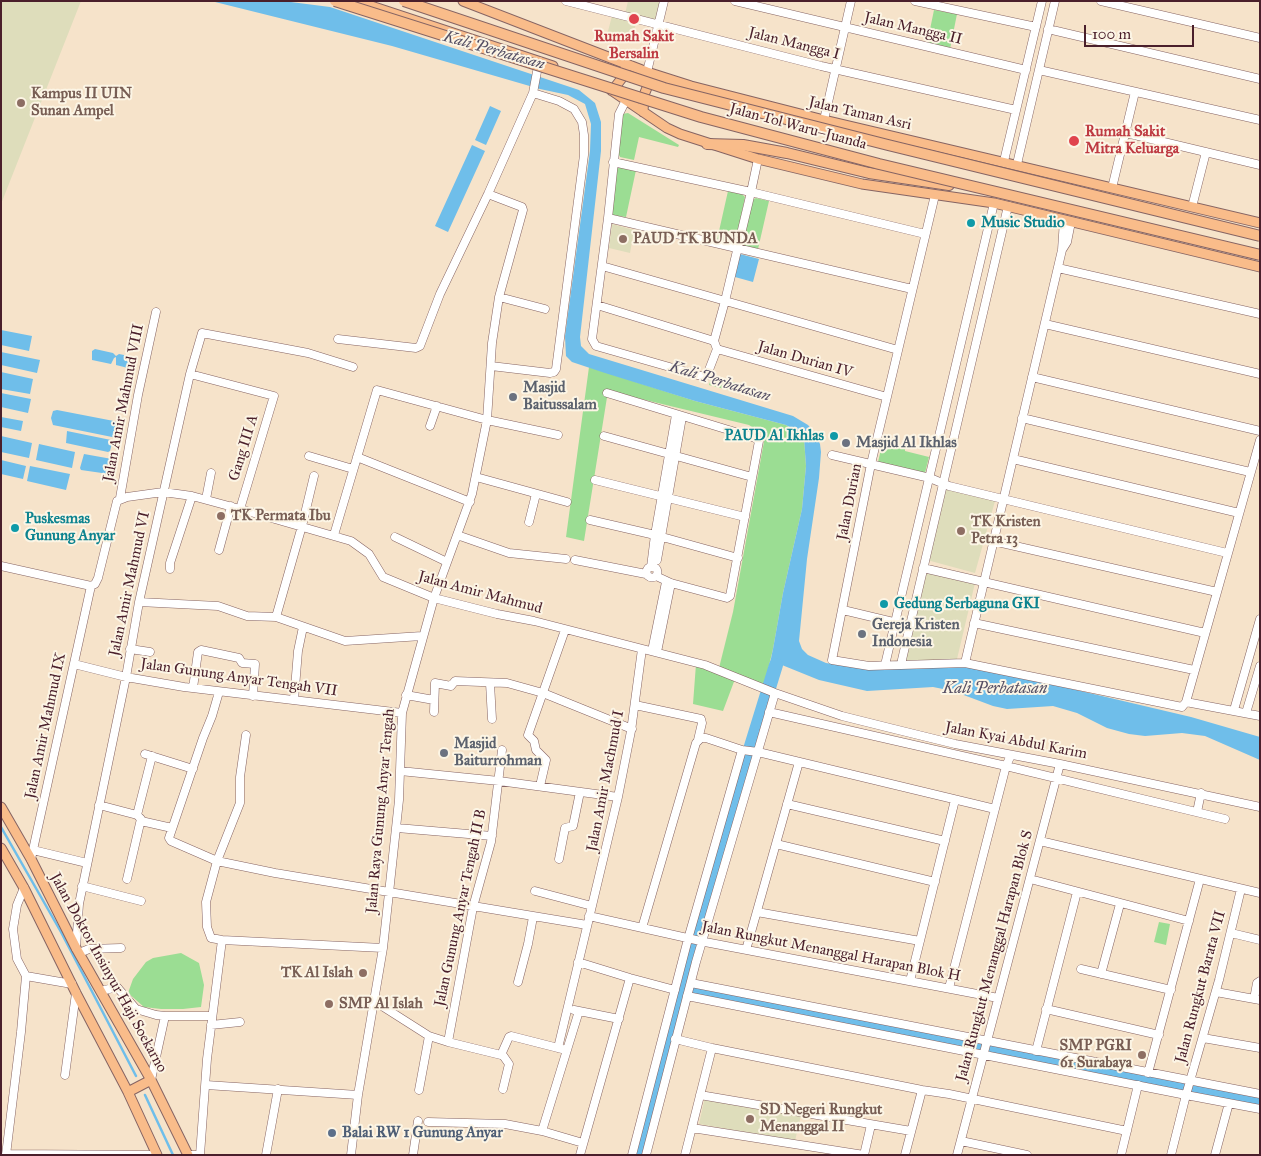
<!DOCTYPE html>
<html>
<head>
<meta charset="utf-8">
<style>
  body { margin:0 }
  #map { position:relative; width:1261px; height:1156px; overflow:hidden; background:#f6e3ca; font-family:"IM FELL Great Primer",serif }
  canvas { display:block }
  .frame { position:absolute; inset:0; border:2px solid #4a1f2b; pointer-events:none }
  .scale { position:absolute; left:1084px; top:25px; width:110px; height:22px; box-sizing:border-box; border:2px solid #4a1f2b; border-top:0; padding-left:6px; font-size:15px; line-height:18px; white-space:nowrap; color:#4a1f2b; -webkit-text-stroke:4px #fcf5e5; paint-order:stroke }
</style>
</head>
<body>
<div id="map">
<canvas width="1261" height="1156"></canvas>
<div class="frame"></div>
<div class="scale">100 m</div>
</div>
<script>
const ctx = document.querySelector('canvas').getContext('2d');
ctx.lineJoin = 'round';
function fill(path, color) { ctx.fillStyle = color; ctx.fill(path, 'evenodd'); }
const toPath = rows => new Path2D(rows.map(r => 'M' + r).join(''));
function stroke(path, color, width, dash) { ctx.strokeStyle = color; ctx.lineWidth = width; ctx.lineCap = dash ? 'butt' : 'round'; ctx.setLineDash(dash || []); ctx.stroke(path); }
function write(font, color, halo, rows, align = 'center') {
  ctx.font = font + ' "IM FELL Great Primer",serif'; ctx.lineWidth = 4; ctx.setLineDash([]); ctx.textBaseline = 'middle'; ctx.strokeStyle = halo; ctx.fillStyle = color; for (const [text, x, y, turn = 0] of rows) {
    ctx.save(); ctx.translate(x, y); ctx.rotate((+turn || 0) * Math.PI / 180); ctx.textAlign = isNaN(turn) ? turn : align; if (halo) ctx.strokeText(text, 0, 0); ctx.fillText(text, 0, 0); ctx.restore();
  }
}
const built = toPath([
  [1,1,81,1,1,204],
  [628,1,661,1,655,23,650,26,636,23,632,40,607,35,613,12,625,14],
  [612,224,634,230,630,253,609,248],
  [945,489,995,501,975,573,927,560],
  [926,570,975,583,957,659,904,661],
  [705,1097,801,1115,795,1141,699,1124]
]);
const green = toPath([
  [934,10,957,14,950,49,927,44],
  [628,113,679,145,678,147,639,137,634,160,620,157,618,153,622,114],
  [616,166,636,170,626,217,611,215],
  [728,191,742,194,745,197,736,242,732,243,717,240],
  [756,198,769,201,758,249,743,246,742,243,752,200],
  [589,367,695,401,786,425,801,434,804,438,806,466,802,509,783,593,773,649,764,686,719,668,733,612,765,436,749,425,608,391,584,541,566,537],
  [712,376,743,385,740,393,709,385],
  [883,441,905,446,905,451,929,457,925,473,878,462],
  [696,664,735,679,723,711,693,704],
  [1159,922,1170,924,1166,945,1154,942],
  [181,953,199,963,204,985,201,1007,183,1009,161,1009,144,1007,128,993,133,979,146,962,153,958]
]);
const water = toPath([
  [211,1,283,1,330,7,579,90,595,103,601,122,601,151,580,337,581,346,589,354,793,416,808,425,814,432,820,444,821,452,819,478,807,559,799,641,802,649,808,655,826,663,865,669,965,666,1068,688,1191,717,1260,737,1260,760,1205,736,1182,733,1145,736,1129,734,1107,728,1077,713,1053,706,1007,709,993,706,953,691,933,687,867,691,819,680,777,663,771,683,766,682,773,649,783,593,802,509,806,466,804,438,801,434,786,425,695,401,605,373,572,362,566,356,565,336,590,151,591,124,585,104,568,95,540,89,392,46],
  [490,106,501,111,486,145,475,140],
  [472,145,485,151,448,232,435,226],
  [740,254,759,259,753,282,735,277],
  [1,330,32,336,29,351,1,345],
  [95,349,113,353,116,356,119,354,134,357,136,359,134,367,132,369,116,365,116,357,114,358,111,364,92,360,92,351],
  [1,352,40,360,37,373,1,365],
  [1,372,33,379,30,394,1,389],
  [1,393,31,399,28,413,1,407],
  [57,410,119,422,121,424,119,437,117,438,53,425,51,418,53,411],
  [1,417,23,421,21,431,1,427],
  [67,431,111,440,112,443,110,451,108,452,66,443],
  [1,436,32,443,29,458,1,452],
  [39,444,75,452,72,468,36,460],
  [84,454,112,459,113,461,109,474,81,470,80,468],
  [1,460,26,466,23,479,1,474],
  [30,466,70,474,66,490,27,481]
]);
const stream = toPath([
  [1,827,61,932,136,1076],
  [145,1095,173,1155]
]);
const river = toPath([
  [682,987,1260,1102],
  [637,1155,715,863,776,665]
]);
const minor = toPath([
  [566,1,821,66,1016,110],
  [735,1,1026,70],
  [915,1,1036,27],
  [1101,1,1260,38],
  [1048,29,1260,79],
  [1039,70,1260,120],
  [647,72,664,1],
  [626,100,619,114,608,218,592,339,596,346,701,376,707,375,717,349,714,341,725,301,751,192,925,234],
  [824,120,851,1],
  [1126,133,1260,165],
  [1004,161,1042,1],
  [613,162,751,192,758,159],
  [1017,164,1055,1],
  [1112,188,1135,92],
  [935,195,871,464,832,660,869,666,965,663,1182,707,1186,702,1260,440],
  [1192,207,1206,152],
  [608,218,912,289],
  [1062,250,1067,242,1071,222],
  [602,266,898,350],
  [1058,268,1260,314],
  [499,297,545,309],
  [597,305,714,341],
  [1045,324,1260,374],
  [338,339,416,348,420,346,440,294,488,194,533,93,539,61],
  [717,349,887,397],
  [491,366,550,373,554,372,556,369,584,155,584,135,582,122,574,109,559,101,533,93],
  [190,374,274,396,240,509],
  [1032,377,1260,431],
  [607,393,755,438,759,441,730,596,727,598,671,583,656,576],
  [1022,418,1250,472],
  [430,426,437,406],
  [604,436,752,477],
  [832,455,930,478,949,486,1227,553],
  [309,456,353,469],
  [357,457,470,502],
  [1013,459,1239,513],
  [476,477,567,502],
  [595,480,745,517],
  [120,498,138,395,156,312],
  [206,499,211,473],
  [590,520,655,535,738,558],
  [529,522,536,494],
  [334,535,377,390,487,420,558,435],
  [457,535,509,553,566,559],
  [395,537,447,562],
  [993,541,1217,592],
  [219,550,231,506],
  [575,560,646,574],
  [657,560,682,417],
  [1,566,91,586],
  '646.5 572a5.5 5.5 0 1 1 11 0a5.5 5.5 0 1 1-11 0Z',
  [651,567,655,535,676,415],
  [923,568,1205,633],
  [170,569,170,563,192,496],
  [91,586,95,584,98,578,117,501,127,497,163,492,192,496,240,509,351,541,369,554,383,577,434,598,497,614,534,621,705,665,775,693,842,716,890,728,955,744,1060,764,1260,807],
  [139,602,218,606,247,616,276,617,345,641,422,636],
  [843,610,910,626],
  [276,617,302,526,314,476],
  [974,623,1194,670],
  [130,649,150,652],
  [652,651,666,582],
  [657,652,671,583],
  [965,663,1062,250,1064,220],
  [74,664,126,677,184,687,402,713],
  [901,664,1008,206],
  [885,665,994,203],
  [490,683,492,719],
  [193,688,198,652,201,650,239,658,242,663,255,664,253,696],
  [219,692,212,716,203,738,169,838,171,841,217,861,275,873,587,925],
  [406,695,434,700],
  [294,700,298,651,303,627],
  [1186,702,1260,716],
  [635,705,701,719,702,723,698,740],
  [1234,710,1260,619],
  [434,712,435,683,451,686,455,681,507,683,543,693,632,729],
  [769,712,1006,766,1225,819],
  [1246,713,1260,666],
  [246,735,240,777,240,803,217,861,206,902,207,927,211,938,222,940,383,948],
  [742,750,758,752,995,809],
  [145,754,193,769],
  [400,771,499,781,618,797],
  [540,786,546,760,536,750,534,741,528,735,565,630],
  [787,804,945,841],
  [99,805,137,815,141,819,127,879],
  [1197,812,1201,793],
  [137,815,152,756],
  [141,821,172,828],
  [397,828,492,836],
  [1040,841,1260,893],
  [776,844,935,882],
  [33,850,87,863],
  [31,859,91,586],
  [559,859,565,828,573,826,580,792],
  [1030,879,1189,921],
  [82,886,141,901],
  [1241,889,1219,980,1186,1095,1260,1109],
  [535,891,592,906],
  [757,912,920,941],
  [589,916,705,942,998,998],
  [1231,933,1260,940],
  [76,948,79,904,126,677,139,602,190,374,202,333,308,353,353,367],
  [746,950,799,762],
  [79,953,89,949,121,948],
  [578,962,630,978,675,990],
  [1081,969,1171,990],
  [1101,974,1120,904],
  [26,976,72,984],
  [910,981,955,800],
  [518,982,528,944,533,917],
  [691,983,1260,1094],
  [949,988,1006,766,1011,755],
  [101,991,117,987,136,1009,156,1015,165,1016,212,1016],
  [1216,992,1260,1000],
  [687,996,1186,1095,1171,1155],
  [1254,999,1257,983,1260,981],
  [374,1001,429,1036,448,1042,501,1055,509,1037,511,1036,566,1050],
  [1046,1009,1159,1035],
  [574,1010,619,1019],
  [211,1025,240,1022],
  [1203,1038,1260,1048],
  [675,1039,712,1048,922,1090,949,1094,1127,1131],
  [448,1042,473,907,491,842,502,750],
  [558,1048,618,797,631,731,642,649],
  [1036,1051,1077,892],
  [502,1054,509,1064,503,1089],
  [1148,1073,1200,879],
  [65,1075,76,993],
  [151,1080,165,1016],
  [206,1085,358,1095],
  [419,1090,429,1036],
  [700,1095,911,1131],
  [428,1122,505,1124,542,1131,583,1143],
  [692,1128,864,1155],
  [542,1131,579,1011],
  [961,1141,1027,1155],
  [6,1154,157,1155],
  [6,1155,21,1032,26,976,17,959,13,929,17,905,24,888],
  [188,1155,200,1155,207,1059,222,940],
  [266,1155,278,1089],
  [351,1155,358,1095,383,948,389,893,399,800,402,713,434,598,472,494,487,420,492,343,499,297,523,210,522,207,488,194],
  [413,1155,418,1121],
  [580,1155,630,978],
  [632,1155,688,939,742,750,706,738,701,738,696,743,642,928],
  [646,1155,696,962,775,693],
  [685,1155,712,1048],
  [864,1155,871,1125],
  [905,1155,922,1090],
  [957,1155,1060,764],
  [1121,1155,1138,1085],
  [1215,1155,1229,1103]
]);
const major = toPath([
  [356,1,553,66],
  [463,1,647,72,691,86,824,120,1260,223],
  [611,90,667,128,680,134,758,159,862,184,994,203,1260,267],
  [612,91,622,78,625,69],
  [643,112,644,95,651,78],
  [1,807,31,859,76,948,151,1080,188,1155],
  [1,848,24,888,76,993,128,1092,157,1155],
  [128,1092,151,1080]
]);
const highway = toPath([
  [707,144,743,145,787,153,869,173,949,185]
]);
const highwayBridge = toPath([
  [335,1,701,117,879,164,1260,255],
  [404,1,664,88,888,145,1260,236]
]);
const markers = [
  [634,19,6,"#e0444e"],
  [21,103,5,"#8d6e63"],
  [1074,141,6,"#e0444e"],
  [971,223,5,"#0f9aa8"],
  [623,239,5,"#8d6e63"],
  [513,397,5,"#6b7280"],
  [834,436,5,"#0f9aa8"],
  [846,443,5,"#6b7280"],
  [221,516,5,"#8d6e63"],
  [15,528,5,"#0f9aa8"],
  [961,531,5,"#8d6e63"],
  [884,604,5,"#0f9aa8"],
  [862,634,5,"#6b7280"],
  [444,753,5,"#6b7280"],
  [363,973,5,"#8d6e63"],
  [329,1004,5,"#8d6e63"],
  [1142,1055,5,"#8d6e63"],
  [750,1119,5,"#8d6e63"],
  [332,1133,5,"#5c6f8a"]
];
const streetNames = [
  ["Jalan Mangga II",913,29,13],
  ["Jalan Mangga I",794,44,14],
  ["Jalan Taman Asri",860,114,13],
  ["Jalan Tol Waru–Juanda",798,127,15],
  ["Jalan Durian IV",805,360,16],
  ["Jalan Amir Mahmud VIII",124,403,-79],
  ["Gang III A",244,448,-73],
  ["Jalan Durian",850,502,-79],
  ["Jalan Amir Mahmud VI",130,584,-78],
  ["Jalan Amir Mahmud",480,593,15],
  ["Jalan Gunung Anyar Tengah VII",239,678,8],
  ["Jalan Amir Mahmud IX",46,726,-78],
  ["Jalan Kyai Abdul Karim",1016,741,11],
  ["Jalan Amir Machmud I",606,781,-79],
  ["Jalan Raya Gunung Anyar Tengah",381,811,-85],
  ["Jalan Gunung Anyar Tengah II B",461,908,-78],
  ["Jalan Rungkut Menanggal Harapan Blok H",831,952,11],
  ["Jalan Rungkut Menanggal Harapan Blok S",995,956,-75],
  ["Jalan Doktor Insinyur Haji Soekarno",108,973,61],
  ["Jalan Rungkut Barata VII",1201,987,-75]
];
const healthNames = [
  ["Rumah Sakit",634,37],
  ["Bersalin",634,54],
  ["Rumah Sakit",1085,132,"left"],
  ["Mitra Keluarga",1085,149,"left"]
];
const educationNames = [
  ["Kampus II UIN",31,94],
  ["Sunan Ampel",31,111],
  ["PAUD TK BUNDA",633,239],
  ["TK Permata Ibu",231,516],
  ["TK Kristen",971,522],
  ["Petra 13",971,539],
  ["TK Al Islah",353,973,"right"],
  ["SMP Al Islah",339,1004],
  ["SMP PGRI",1132,1046,"right"],
  ["61 Surabaya",1132,1063,"right"],
  ["SD Negeri Rungkut",760,1110],
  ["Menanggal II",760,1127]
];
const cultureNames = [
  ["Music Studio",981,223],
  ["PAUD Al Ikhlas",824,436,"right"],
  ["Puskesmas",25,519],
  ["Gunung Anyar",25,536],
  ["Gedung Serbaguna GKI",894,604]
];
const worshipNames = [
  ["Masjid",523,388],
  ["Baitussalam",523,405],
  ["Masjid Al Ikhlas",856,443],
  ["Gereja Kristen",872,625],
  ["Indonesia",872,642],
  ["Masjid",454,744],
  ["Baiturrohman",454,761]
];
const serviceNames = [
  ["Balai RW 1 Gunung Anyar",342,1133]
];
const waterNames = [
  ["Kali Perbatasan",494,51,16],
  ["Kali Perbatasan",720,382,17],
  ["Kali Perbatasan",995,689]
];
fill(built, '#deddbb');
fill(green, '#9bdd93');
fill(water, '#6fbeea');
stroke(stream, '#6fbeea', 2.5);
stroke(river, '#6fbeea', 14);
stroke(minor, '#866463', 9);
stroke(major, '#866463', 11);
stroke(highway, '#866463', 12);
stroke(minor, '#fff', 8);
stroke(major, '#f9bc8a', 9);
stroke(highway, '#f9bc8a', 10);
stroke(highwayBridge, '#866463', 12, []);
stroke(highwayBridge, '#f9bc8a', 10);
for (const [x, y, r, color] of markers) { const dot = new Path2D(); dot.arc(x, y, r, 0, 2 * Math.PI); ctx.fillStyle = color; ctx.fill(dot); stroke(dot, '#fcf5e5', 2); }
write('15px', '#4a1f2b', '#fcf5e5', streetNames);
write('bold 15px', '#be3a42', '#fcf5e5', healthNames);
write('bold 15px', '#785e54', '#fcf5e5', educationNames, 'left');
write('bold 15px', '#0d838f', '#fcf5e5', cultureNames, 'left');
write('bold 15px', '#5b616d', '#fcf5e5', worshipNames, 'left');
write('bold 15px', '#4e5e75', '#fcf5e5', serviceNames, 'left');
write('italic 16px', '#554f64', '#fcf5e5', waterNames);
</script>
</body>
</html>
